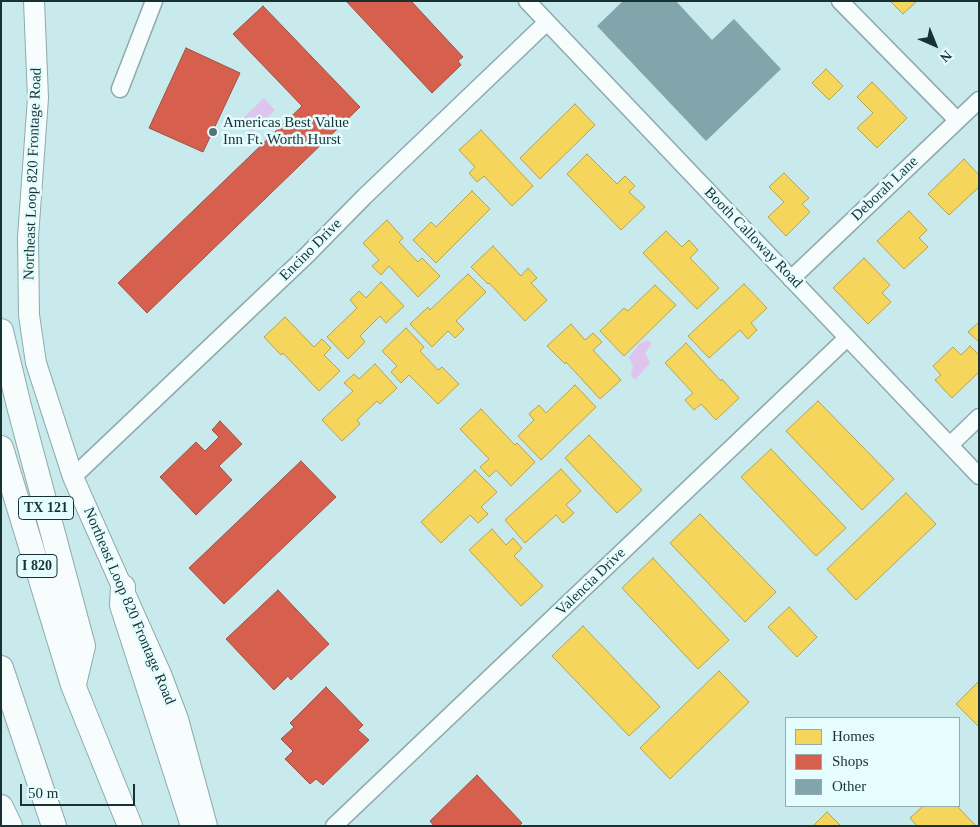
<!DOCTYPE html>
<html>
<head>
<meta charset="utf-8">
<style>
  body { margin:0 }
  #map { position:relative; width:980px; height:827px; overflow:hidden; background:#c8eaed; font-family:"Times New Roman",serif }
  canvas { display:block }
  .frame { position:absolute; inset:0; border:2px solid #183133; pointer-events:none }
  .legend { position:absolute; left:785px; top:717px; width:175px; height:90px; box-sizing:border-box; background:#e5fdff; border:1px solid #93abad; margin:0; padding:6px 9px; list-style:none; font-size:15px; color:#183133 }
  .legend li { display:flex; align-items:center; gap:10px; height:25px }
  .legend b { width:25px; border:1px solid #93abad }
  .north { position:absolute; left:910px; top:20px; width:50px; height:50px; -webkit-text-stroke:4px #e5fdff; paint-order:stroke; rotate:136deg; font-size:14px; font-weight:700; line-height:20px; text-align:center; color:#183133 }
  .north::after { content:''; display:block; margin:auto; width:18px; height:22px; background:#183133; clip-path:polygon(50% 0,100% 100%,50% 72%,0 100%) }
  .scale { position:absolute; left:20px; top:784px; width:115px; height:22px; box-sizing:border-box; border:2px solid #183133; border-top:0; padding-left:6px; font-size:15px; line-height:18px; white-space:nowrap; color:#183133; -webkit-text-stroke:4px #e5fdff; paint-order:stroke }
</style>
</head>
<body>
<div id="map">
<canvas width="980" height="827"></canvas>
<div class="frame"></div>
<ul class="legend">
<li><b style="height:14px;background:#f6d55c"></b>Homes</li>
<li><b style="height:14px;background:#d6604d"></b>Shops</li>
<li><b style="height:14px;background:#82a4ab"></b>Other</li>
</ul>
<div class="north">N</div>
<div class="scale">50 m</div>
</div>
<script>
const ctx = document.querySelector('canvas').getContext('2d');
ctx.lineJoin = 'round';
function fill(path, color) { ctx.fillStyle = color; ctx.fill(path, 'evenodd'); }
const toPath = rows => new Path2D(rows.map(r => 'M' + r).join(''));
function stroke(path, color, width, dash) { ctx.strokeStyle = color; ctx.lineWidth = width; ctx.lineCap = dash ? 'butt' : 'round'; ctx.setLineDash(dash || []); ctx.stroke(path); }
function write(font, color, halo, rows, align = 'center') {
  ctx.font = font + ' "Times New Roman",serif'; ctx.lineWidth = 5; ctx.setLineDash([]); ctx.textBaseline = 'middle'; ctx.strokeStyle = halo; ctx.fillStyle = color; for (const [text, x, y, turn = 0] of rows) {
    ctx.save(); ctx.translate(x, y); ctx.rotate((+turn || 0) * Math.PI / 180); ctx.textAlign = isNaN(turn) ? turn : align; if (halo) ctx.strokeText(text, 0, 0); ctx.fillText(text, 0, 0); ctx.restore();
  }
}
const water = toPath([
  [264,98,275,110,251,133,240,121],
  [647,340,651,342,651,345,645,353,650,363,635,380,632,377,631,373,633,367,629,357,639,344]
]);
const homes = toPath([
  [890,1,917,1,903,14,890,1],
  [826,69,843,86,829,100,812,83,826,69],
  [872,82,907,118,877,148,857,128,873,113,857,97,872,82],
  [575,104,595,125,540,179,520,158,575,104],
  [481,130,533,186,512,206,484,176,477,182,469,173,475,167,459,150,481,130],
  [587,154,617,184,625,176,635,186,629,192,645,207,621,230,567,174,587,154],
  [964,159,979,175,979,187,949,215,928,194,964,159],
  [784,173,809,198,802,204,810,212,786,236,768,217,784,202,769,187,784,173],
  [472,191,490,209,436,263,413,240,431,222,436,227,472,191],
  [909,211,927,230,919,238,928,247,904,269,877,241,909,211],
  [387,220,403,238,399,242,418,262,422,258,440,276,418,297,389,266,381,275,372,266,379,260,363,243,387,220],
  [666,231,682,247,689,240,698,250,690,258,719,288,697,309,643,253,666,231],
  [493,246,521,276,528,268,537,278,531,283,547,300,525,321,489,283,488,284,471,267,493,246],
  [864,258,890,285,882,293,891,302,868,324,833,288,864,258],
  [468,274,486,292,456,321,464,329,455,338,448,331,432,347,410,324,428,307,430,310,468,274],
  [381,282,404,306,386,323,380,316,360,336,365,342,348,359,327,337,357,308,350,300,359,291,366,298,381,282],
  [744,284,767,308,751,323,757,330,748,339,740,330,709,358,688,336,744,284],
  [655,285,676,305,624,356,600,331,624,308,628,311,655,285],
  [285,317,314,347,322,339,331,348,324,355,340,371,319,391,283,353,281,355,264,337,285,317],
  [979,322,979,342,968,332,979,322],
  [571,324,585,340,593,333,602,342,593,350,621,380,600,399,566,362,565,364,547,346,571,324],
  [406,328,424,347,420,351,438,370,442,367,459,384,438,404,409,375,401,383,391,372,397,366,382,351,406,328],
  [686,343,721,381,722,379,739,398,716,420,701,404,694,410,685,400,693,393,665,363,686,343],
  [970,346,979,355,979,372,952,398,935,380,941,375,933,366,953,347,961,355,970,346],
  [375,364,397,388,380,404,377,401,357,420,360,424,342,441,322,420,353,391,344,383,354,374,359,379,375,364],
  [575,385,596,407,541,460,518,436,534,420,529,414,539,405,546,413,575,385],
  [818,401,894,479,862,510,786,431,818,401],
  [481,409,515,445,517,443,535,462,511,486,496,470,489,477,480,467,489,459,460,429,481,409],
  [589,435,642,490,617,513,565,458,589,435],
  [771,449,846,528,816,556,741,477,771,449],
  [561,469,581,491,566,505,574,513,563,523,556,515,525,543,505,520,561,469],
  [475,470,497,492,481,507,488,514,478,523,470,515,441,543,421,522,475,470],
  [906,493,936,524,856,600,827,569,906,493],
  [700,514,776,592,745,622,670,543,700,514],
  [492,529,506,545,513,538,522,548,514,556,543,586,521,606,469,550,492,529],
  [653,558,729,640,698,669,622,588,653,558],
  [789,607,817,637,797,657,768,627,789,607],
  [583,626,660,707,629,736,552,656,583,626],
  [719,671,749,702,670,779,640,748,719,671],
  [979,681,979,727,956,704,979,681],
  [923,806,957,806,976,826,917,826,910,818,923,806],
  [827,812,841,826,813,826,827,812]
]);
const shops = toPath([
  [346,1,411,1,463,57,458,61,461,65,432,93,346,1],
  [263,6,360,107,147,313,118,283,302,106,233,34,263,6],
  [186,48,240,73,203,152,149,128,186,48],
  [220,421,242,444,219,466,232,480,196,515,160,477,196,442,205,451,219,437,212,430,220,421],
  [301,461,336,497,224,604,189,568,301,461],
  [278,590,329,644,291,680,288,676,274,690,226,639,278,590],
  [326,687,363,725,358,730,369,740,323,785,316,779,310,784,285,759,293,751,281,739,294,727,290,723,326,687],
  [477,775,522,823,519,826,434,826,430,821,477,775]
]);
const building = toPath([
  [623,1,676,1,712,40,734,19,781,69,706,141,597,26]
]);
const minor = toPath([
  [527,1,979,476],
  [840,1,957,120],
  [120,89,154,1],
  [791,279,979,100],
  [950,445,979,417],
  [73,477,307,255,364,197,547,22],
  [334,826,847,338]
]);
const major = toPath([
  [34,1,38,98,28,237,29,315,36,363,73,477,161,674,178,719,207,826]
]);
const highway = toPath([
  [1,331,19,406,83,646,74,684],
  [1,448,73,685,130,826],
  [123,587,122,605,193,826],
  [1,668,54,826],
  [1,807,10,826]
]);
const markers = [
  [213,132,5,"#567274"]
];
const shields = [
  [46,508,55],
  [37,566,40]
];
const shieldNames = [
  ["TX 121",46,508],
  ["I 820",37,566]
];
const poiNames = [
  ["Americas Best Value",223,123],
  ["Inn Ft. Worth Hurst",223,140]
];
const streetNames = [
  ["Northeast Loop 820 Frontage Road",33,174,-88],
  ["Deborah Lane",885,189,-44],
  ["Booth Calloway Road",753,238,46],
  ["Encino Drive",311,250,-45],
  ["Valencia Drive",591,582,-44],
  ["Northeast Loop 820 Frontage Road",129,606,67]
];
fill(water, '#dec4ee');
fill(homes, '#f6d55c');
stroke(homes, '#b3a450', 1);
fill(shops, '#d6604d');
stroke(shops, '#9d5245', 1);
fill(building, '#82a4ab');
stroke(minor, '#8faaac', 19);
stroke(major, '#8faaac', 22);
stroke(highway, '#8faaac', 26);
stroke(minor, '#f7fcfc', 16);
stroke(major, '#f7fcfc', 20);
stroke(highway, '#f7fcfc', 24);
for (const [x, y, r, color] of markers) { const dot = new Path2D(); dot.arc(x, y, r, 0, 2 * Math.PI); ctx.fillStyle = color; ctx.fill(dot); stroke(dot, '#e5fdff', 2); }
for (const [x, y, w] of shields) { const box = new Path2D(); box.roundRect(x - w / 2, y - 11.5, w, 23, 4); ctx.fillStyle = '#e5fdff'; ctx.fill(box); stroke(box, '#183133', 1); }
write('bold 14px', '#183133', null, shieldNames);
write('15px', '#183133', '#e5fdff', poiNames, 'left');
write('15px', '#183133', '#e5fdff', streetNames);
</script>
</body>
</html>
